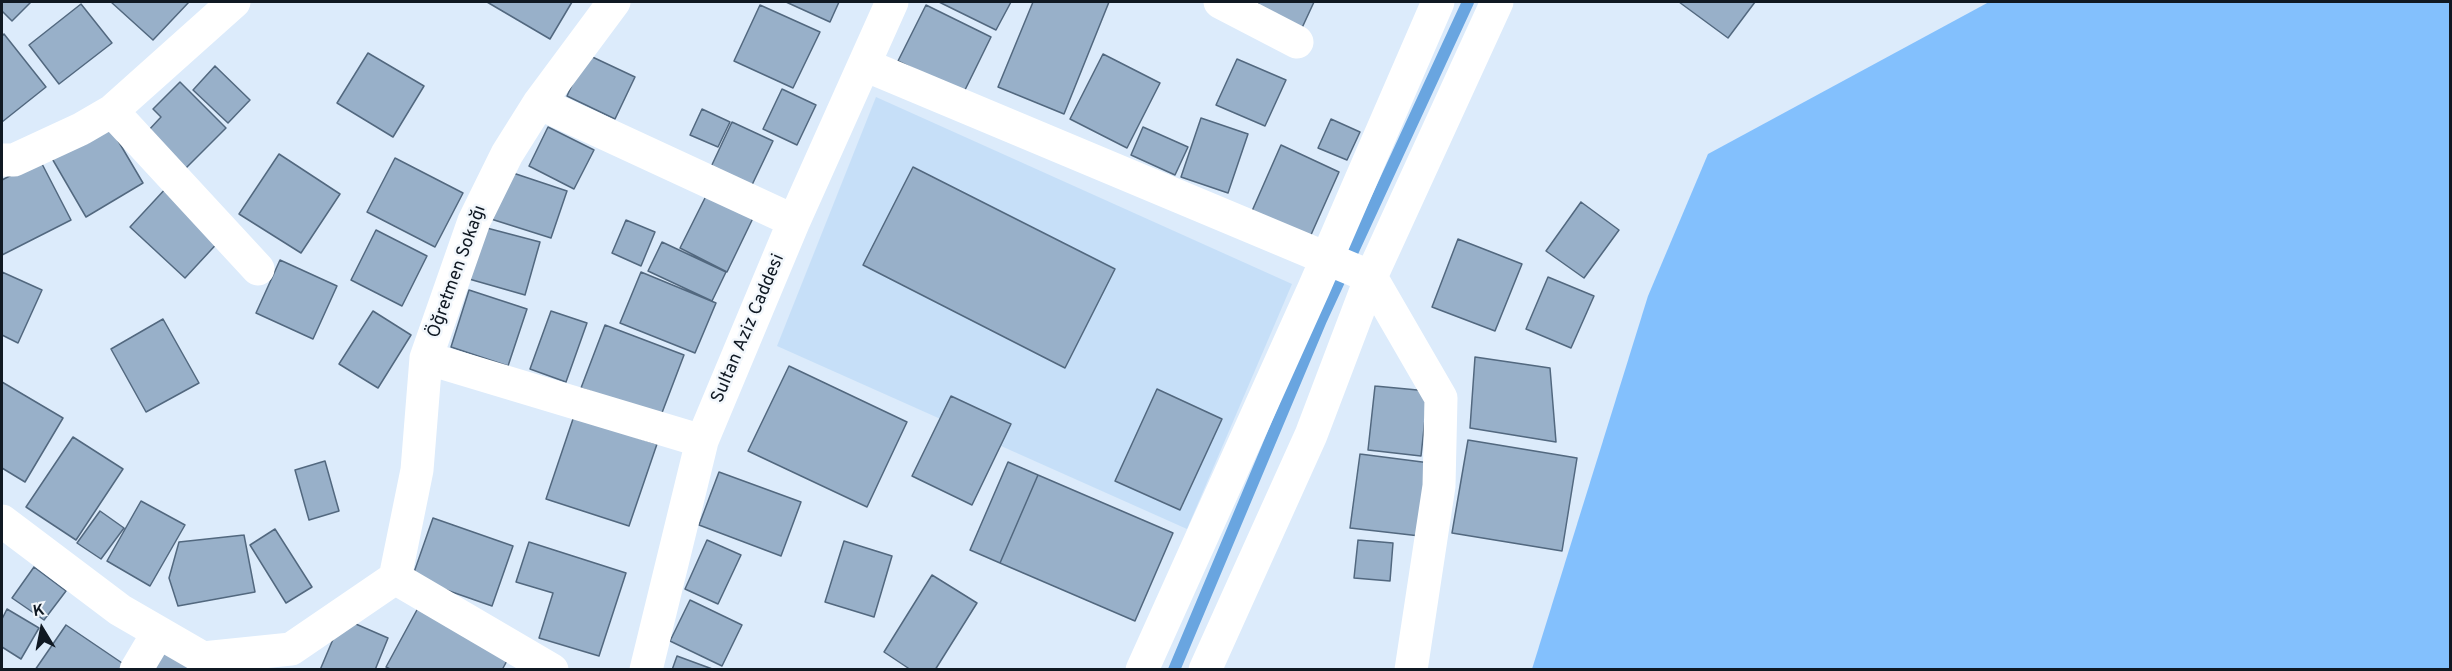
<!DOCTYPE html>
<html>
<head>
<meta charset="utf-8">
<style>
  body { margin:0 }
  #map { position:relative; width:2452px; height:671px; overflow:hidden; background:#dcebfb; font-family:Overpass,sans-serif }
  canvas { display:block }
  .frame { position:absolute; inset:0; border:3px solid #101923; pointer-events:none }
  .north { position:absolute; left:12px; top:599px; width:60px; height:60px; -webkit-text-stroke:4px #f2f7fc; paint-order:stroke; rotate:350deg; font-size:16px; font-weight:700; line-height:24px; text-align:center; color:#101923 }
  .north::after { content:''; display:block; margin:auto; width:21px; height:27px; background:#101923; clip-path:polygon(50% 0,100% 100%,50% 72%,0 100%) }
</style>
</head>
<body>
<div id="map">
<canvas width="2452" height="671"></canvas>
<div class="frame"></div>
<div class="north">K</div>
</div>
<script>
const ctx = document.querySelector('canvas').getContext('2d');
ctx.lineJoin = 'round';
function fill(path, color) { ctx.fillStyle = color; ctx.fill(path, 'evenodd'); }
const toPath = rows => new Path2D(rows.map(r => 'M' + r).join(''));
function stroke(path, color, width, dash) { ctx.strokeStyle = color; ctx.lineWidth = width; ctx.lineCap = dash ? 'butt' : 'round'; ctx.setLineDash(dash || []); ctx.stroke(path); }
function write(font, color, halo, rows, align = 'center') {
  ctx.font = font + ' Overpass,sans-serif'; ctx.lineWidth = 5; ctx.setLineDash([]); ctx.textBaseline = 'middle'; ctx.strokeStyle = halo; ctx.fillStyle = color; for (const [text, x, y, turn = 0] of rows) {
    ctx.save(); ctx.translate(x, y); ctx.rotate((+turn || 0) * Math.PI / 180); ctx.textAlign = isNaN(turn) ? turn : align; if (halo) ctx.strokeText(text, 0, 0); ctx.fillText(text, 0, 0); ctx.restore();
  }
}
const built = toPath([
  [876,97,1292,284,1187,529,777,346]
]);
const forest = toPath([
  [1989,2,2450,2,2450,669,1532,669,1648,296,1708,154]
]);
const stream = toPath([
  [1174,670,1321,320,1468,2]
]);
const building = toPath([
  [2,2,31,2,12,21,2,11,2,2],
  [111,2,189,2,153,40,111,2],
  [487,2,572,2,550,39,487,2],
  [786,2,839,2,830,22,786,2],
  [939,2,1011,2,996,30,939,2],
  [1033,2,1109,2,1064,114,998,87,1033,2],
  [1259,2,1314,2,1301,30,1256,10,1259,2],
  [1679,2,1755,2,1728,38,1679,2],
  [81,4,112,43,59,84,29,45,81,4],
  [760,5,820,32,793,88,734,61,760,5],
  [926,5,991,37,963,94,898,61,926,5],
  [4,34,46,87,2,122,2,36,4,34],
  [368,53,424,86,393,137,337,103,368,53],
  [586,54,635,77,615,119,567,96,586,54],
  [1103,54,1160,83,1127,148,1070,119,1103,54],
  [1237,59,1286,80,1265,126,1216,105,1237,59],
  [215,66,250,100,228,123,193,90,215,66],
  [180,82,226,128,185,169,147,132,161,117,153,109,180,82],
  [782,89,816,105,797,145,763,129,782,89],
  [702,109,730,122,718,147,690,135,702,109],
  [1201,118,1248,134,1228,193,1181,177,1201,118],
  [1331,119,1360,132,1347,160,1318,148,1331,119],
  [107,122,143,183,86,217,50,155,107,122],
  [732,122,773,141,751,187,710,169,732,122],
  [548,127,594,150,574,189,529,166,548,127],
  [1143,127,1188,147,1175,175,1131,155,1143,127],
  [1281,145,1339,172,1310,237,1252,211,1281,145],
  [279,154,340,194,301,253,239,214,279,154],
  [395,158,463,193,435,247,367,212,395,158],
  [40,160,71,220,2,255,2,180,40,160],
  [913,167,1115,269,1065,368,863,265,913,167],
  [507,171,567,191,551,238,491,219,507,171],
  [168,186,223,237,185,278,130,227,168,186],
  [707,194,754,216,727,272,680,248,707,194],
  [1581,202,1619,230,1584,278,1546,251,1581,202],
  [626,220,655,232,641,266,612,253,626,220],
  [483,227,540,242,525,295,469,279,483,227],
  [376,230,427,256,402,306,351,280,376,230],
  [1458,239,1522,264,1495,331,1432,307,1458,239],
  [662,242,726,272,712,301,648,271,662,242],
  [280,260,337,286,313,339,256,313,280,260],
  [2,272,42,290,18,343,2,335,2,272],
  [641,272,716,303,695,353,620,323,641,272],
  [1548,277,1594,296,1571,348,1526,329,1548,277],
  [469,290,527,309,508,366,451,347,469,290],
  [373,311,411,335,378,388,339,364,373,311],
  [551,311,587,323,566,382,530,369,551,311],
  [163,319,199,383,146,412,111,349,163,319],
  [605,325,684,355,660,418,581,388,605,325],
  [1475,357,1550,368,1556,442,1470,428,1475,357],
  [789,366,907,422,867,507,748,451,789,366],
  [2,382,63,418,25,482,2,468,2,382],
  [1375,386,1428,391,1421,456,1368,450,1375,386],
  [1157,389,1222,419,1180,510,1115,481,1157,389],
  [951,396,1011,424,972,505,912,476,951,396],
  [574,416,657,444,629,526,546,499,574,416],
  [73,437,123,469,76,540,26,507,73,437],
  [1468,440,1577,458,1562,551,1452,533,1468,440],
  [1360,454,1430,463,1420,536,1350,528,1360,454],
  [325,461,339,511,309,520,295,470,325,461],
  [1008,462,1038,475,1000,563,970,550,1008,462],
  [719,472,801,502,781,556,699,525,719,472],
  [1038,475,1173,533,1135,621,1000,563,1038,475],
  [141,501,185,525,150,586,107,561,141,501],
  [100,511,124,528,101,559,77,543,100,511],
  [433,518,513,546,492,606,412,578,433,518],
  [275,529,312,587,286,603,250,545,275,529],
  [244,535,255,592,178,606,169,578,179,542,244,535],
  [707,540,741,555,718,604,685,589,707,540],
  [1358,540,1393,543,1390,581,1354,578,1358,540],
  [844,541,892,556,874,617,825,602,844,541],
  [529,542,626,573,599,656,539,638,553,593,516,582,529,542],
  [34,567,66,591,44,620,12,598,34,567],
  [932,575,977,603,935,670,911,670,884,652,932,575],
  [690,600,742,625,722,666,670,641,690,600],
  [418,608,509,657,502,670,392,670,386,667,418,608],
  [7,609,39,628,21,659,2,647,2,619,7,609],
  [342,618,388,638,375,670,320,670,342,618],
  [66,625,125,665,122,670,35,670,66,625],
  [158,647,197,670,144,670,158,647],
  [677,656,715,670,672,670,677,656]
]);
const minor = toPath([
  [1220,2,1297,42],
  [865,65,1371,277,1441,398,1439,486,1411,670],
  [539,103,794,221],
  [112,111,258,269],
  [2,160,14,160,81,129,112,111,234,2],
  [426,358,702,441],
  [2,521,120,610,203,658,291,649,395,578],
  [395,578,417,470,426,358,474,221,507,154,539,103,614,2],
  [395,578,552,670],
  [136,670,158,633],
  [646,670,702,441,794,221,892,2],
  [1142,670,1314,288,1438,2],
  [1205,670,1311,435,1371,277,1497,2]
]);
const streetNames = [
  ["Öğretmen Sokağı",458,272,-70],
  ["Sultan Aziz Caddesi",749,329,-67]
];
fill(built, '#c6dff8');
fill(forest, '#83c0fd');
stroke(stream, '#69a5e0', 12);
fill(building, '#98b0c9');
stroke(building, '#52687f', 1.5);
stroke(minor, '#fff', 33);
write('18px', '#101923', '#f2f7fc', streetNames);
</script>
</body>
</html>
